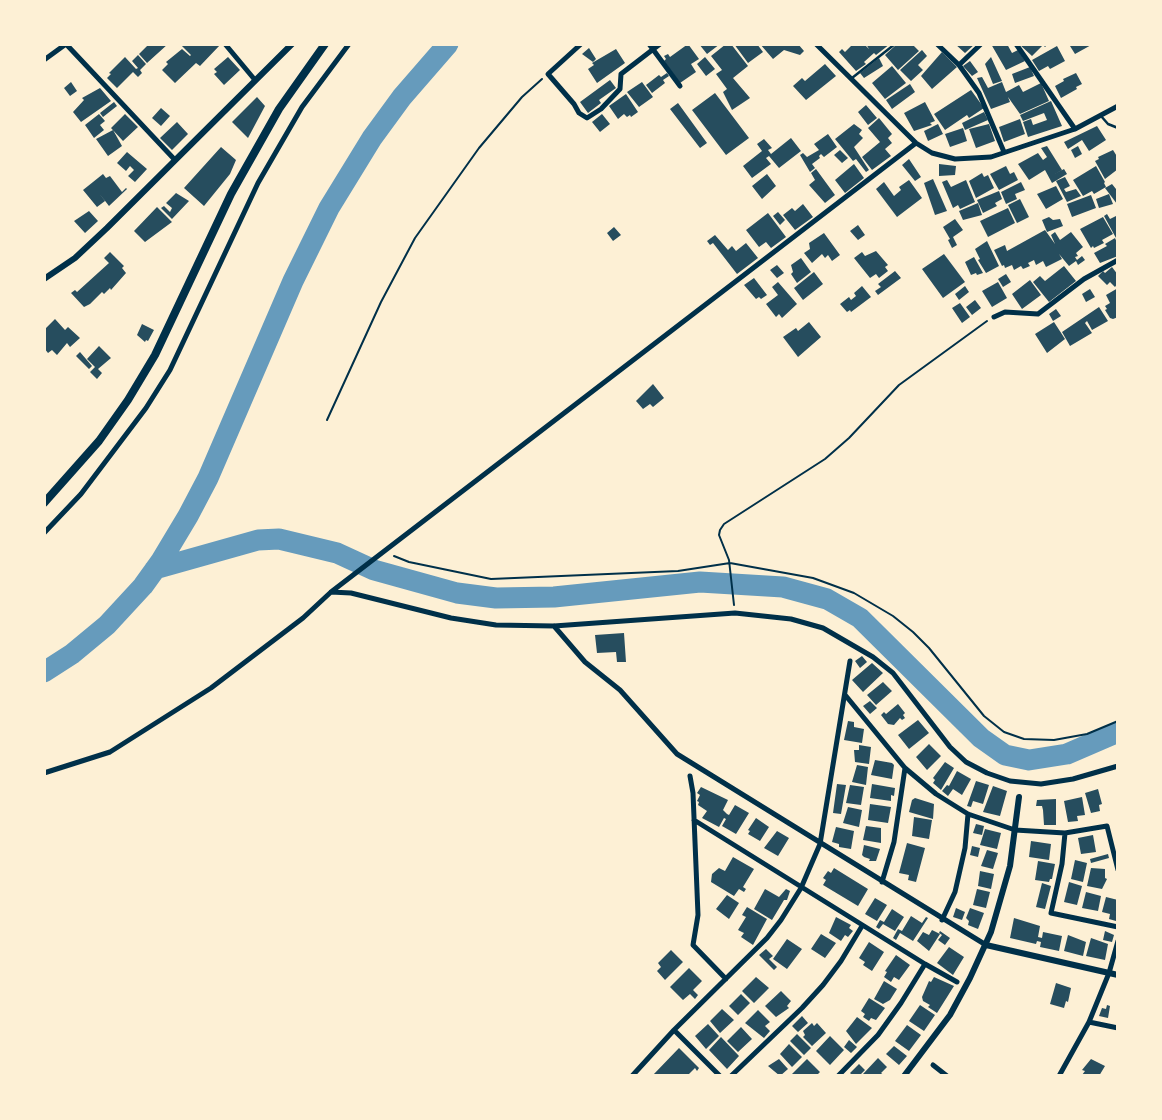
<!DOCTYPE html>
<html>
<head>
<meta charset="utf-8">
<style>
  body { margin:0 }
  #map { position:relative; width:1162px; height:1120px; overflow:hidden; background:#fdf0d5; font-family:"PT Sans",sans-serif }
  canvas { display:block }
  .frame { position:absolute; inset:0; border:46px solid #fdf0d5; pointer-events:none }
</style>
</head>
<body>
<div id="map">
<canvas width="1162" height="1120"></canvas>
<div class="frame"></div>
</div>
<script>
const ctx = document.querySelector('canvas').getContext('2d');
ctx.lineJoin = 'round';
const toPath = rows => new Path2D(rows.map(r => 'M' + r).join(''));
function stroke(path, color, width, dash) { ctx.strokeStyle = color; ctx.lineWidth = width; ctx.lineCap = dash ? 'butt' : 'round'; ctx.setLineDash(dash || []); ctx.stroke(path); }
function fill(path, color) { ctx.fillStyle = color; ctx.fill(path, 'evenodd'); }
const river = toPath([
  [155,569,258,540,279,539,337,553,374,570,457,593,496,598,554,597,700,582,783,587,827,599,860,618,981,738,1005,755,1029,760,1067,754,1118,732],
  [44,672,72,654,107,625,143,586,161,561,188,516,208,478,293,281,329,208,372,138,402,97,448,44]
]);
const building = toPath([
  [149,44,168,44,147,63,139,54],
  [180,44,218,44,220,45,200,66,196,63,175,83,162,70,168,64,166,62,182,49,190,56,191,55],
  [688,44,699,59,691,64,696,72,680,83,664,61,666,59,664,56,668,54,670,57],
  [699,44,720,44,707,54],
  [726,44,731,44,748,66,733,78,750,98,732,110,723,92,727,89,716,74,722,70,711,56],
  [734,44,757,44,763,52,748,63],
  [760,44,798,44,804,51,800,55,784,50,773,59],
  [853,44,864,44,869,49,866,44,890,44,876,55,874,53,864,62,866,64,856,71,839,52,842,49,845,52],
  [897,44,912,44,919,51,898,70,885,55],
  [955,44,975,44,965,53],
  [991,44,1007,44,1012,53,1018,50,1025,61,1006,70],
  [1019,44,1048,44,1045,47,1043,45,1032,56],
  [1073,44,1093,44,1075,54,1070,46],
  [1057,46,1065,61,1050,69,1048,66,1039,71,1032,60],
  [589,48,596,59,593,62,582,54],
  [616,49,625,63,597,83,588,69,594,65,592,63],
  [922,50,927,56,918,65,923,70,911,81,900,70],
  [942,52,957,67,932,89,921,76],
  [138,55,146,64,140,70,142,73,138,77,133,72,117,88,107,78,111,74,109,73,125,57,136,69,138,68,132,61],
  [228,57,240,70,224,85,214,74,217,72,214,69],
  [705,57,715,69,706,76,697,64],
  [991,57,1002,81,993,84,985,64],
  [879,58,883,66,864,78,860,73],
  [970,61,978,72,972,76,963,66],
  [825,64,836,76,806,100,793,86,802,78,805,81],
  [892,66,906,83,885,99,872,83],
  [1030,67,1034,76,1015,83,1012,74],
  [667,73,669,76,663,80,665,83,652,93,646,85,659,75,661,77],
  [1076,73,1082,84,1076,87,1077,89,1061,98,1055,86,1064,81,1063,79],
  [982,77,988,88,1002,82,1006,92,1019,85,1023,92,1041,83,1049,101,1020,114,1008,97,1010,102,991,109,977,78],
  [610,80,616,88,599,100,601,103,588,113,580,102],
  [71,82,77,91,70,96,64,88],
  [642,82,653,97,639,107,627,92],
  [910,84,915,92,892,109,886,100],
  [100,88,111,101,81,122,73,112,84,100,82,98],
  [971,90,984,108,969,118,967,115,945,130,934,114],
  [715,93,749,138,726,155,692,110],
  [626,94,638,112,631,117,630,115,627,117,624,114,618,119,609,106],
  [257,97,265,106,248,138,232,122],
  [1051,101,1062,126,1028,137,1023,122,1031,119,1033,125,1047,120,1044,113,1023,121,1020,115],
  [114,102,117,106,103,117,100,113],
  [925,102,935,121,930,123,932,125,914,131,904,113],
  [678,103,707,143,700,148,670,109],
  [866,105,877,118,868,125,858,112],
  [161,108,170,116,161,126,152,118],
  [984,112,988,120,965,130,962,123],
  [99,114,105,121,100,125,104,130,94,138,85,125],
  [125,114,138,127,123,141,111,128],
  [602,114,610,124,600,132,592,122],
  [879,118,892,134,888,138,892,143,885,149,891,156,872,170,862,157,880,142,868,128],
  [1020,119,1025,134,1004,142,999,127],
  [177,122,188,134,172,150,160,138],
  [854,124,862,130,859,134,863,138,854,147,869,170,866,172,856,159,853,161,835,139],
  [938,124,943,134,928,141,924,131],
  [989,124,995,141,976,148,969,129],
  [1097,126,1106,140,1089,151,1082,140,1068,149,1064,142],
  [963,128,967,141,950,147,945,134],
  [113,130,122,146,108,156,96,139],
  [828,134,837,147,824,157,821,154,819,156,820,158,812,164,815,168,810,172,800,155,803,153,807,157,819,150,814,144],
  [791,138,801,151,779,168,769,156,766,158,771,164,752,178,743,166,762,151,757,144,764,139,772,148,768,150,771,154],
  [1047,146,1062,170,1055,174,1064,169,1067,174,1052,183,1045,170,1029,180,1018,164,1038,153,1043,160,1047,157,1041,148],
  [1078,146,1082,154,1075,158,1071,150],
  [221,147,236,160,230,174,204,206,184,188],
  [840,150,848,158,842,163,834,155],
  [1113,150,1118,158,1118,169,1105,179,1095,161,1099,159,1098,157],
  [127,152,147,169,135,182,128,176,134,170,130,166,126,171,117,163],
  [909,159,921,177,915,181,902,165],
  [854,164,864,178,845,193,835,180],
  [939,164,956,166,955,175,939,176],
  [1006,166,1010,174,1014,172,1018,180,999,190,990,174],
  [1096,166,1105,182,1104,183,1106,187,1094,194,1092,191,1083,196,1073,180],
  [816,169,835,195,825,203,809,185,815,180,811,173],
  [982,173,984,177,988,175,994,188,976,198,969,181],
  [103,174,106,178,110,176,122,192,126,188,127,189,109,206,99,193,105,201,97,207,83,190],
  [767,174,776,186,762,199,752,186],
  [1065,177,1070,186,1064,189,1066,192,1076,189,1081,196,1067,202,1056,181],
  [933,179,947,211,935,215,924,183],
  [909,180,922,198,897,217,876,189,884,182,894,196,901,190,899,187],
  [947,180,951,187,966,180,975,202,960,209,958,205,953,208,942,182],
  [1021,182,1025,190,1015,194,1017,199,1006,204,1001,192],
  [1112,184,1116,189,1118,188,1117,204,1105,188],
  [1056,186,1063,199,1046,209,1037,194],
  [999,191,1002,199,995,203,997,206,983,213,977,200],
  [176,193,189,201,172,219,161,208,164,206,170,212,172,208,166,203],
  [1109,194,1113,204,1099,208,1096,199],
  [1091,195,1096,208,1072,217,1067,204],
  [1020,199,1029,217,1017,223,1008,205],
  [978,203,982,215,963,220,959,211],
  [803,204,813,217,795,230,783,215,792,208,795,211],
  [157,207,172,222,145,242,134,231],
  [1008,208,1015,223,988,237,980,221],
  [89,211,98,221,85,233,74,221],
  [778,212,785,220,780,225,773,216],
  [768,213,786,237,771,248,766,242,759,247,746,230],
  [1107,214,1110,219,1118,215,1116,238,1104,216],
  [1049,217,1053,220,1060,219,1063,226,1047,232,1042,220],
  [1103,217,1113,234,1102,240,1104,243,1094,248,1093,246,1091,248,1080,229],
  [955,219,963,230,953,237,957,245,952,248,948,240,950,239,943,227],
  [858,225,865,235,858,240,850,231],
  [614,227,621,235,613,241,607,233],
  [1045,230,1055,244,1051,235,1055,232,1060,240,1071,232,1083,247,1076,253,1078,256,1075,257,1077,260,1082,256,1085,260,1078,265,1076,261,1069,266,1059,254,1062,259,1046,267,1043,261,1036,265,1034,260,1028,263,1030,266,1023,269,1021,266,1014,270,1012,265,1005,268,1004,265,1002,266,994,250,1005,245,1007,251],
  [824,233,840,255,832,261,828,255,825,258,822,254,812,263,804,253,810,249,809,243],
  [715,235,728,250,732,246,736,251,746,243,758,258,737,274,713,243,710,245,707,241],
  [1115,238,1118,245,1118,256,1100,263,1094,253,1107,246,1105,244],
  [987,241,999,266,986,273,978,260,980,259,975,249],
  [876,251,888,265,885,267,888,271,879,278,876,274,870,278,854,258,862,252,865,256],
  [110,252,124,266,122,268,126,273,111,290,110,288,104,294,102,292,90,304,84,307,71,293,75,290,77,292,109,263,104,258],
  [944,254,965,282,943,298,922,269],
  [974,257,983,273,977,275,976,273,971,275,965,262],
  [801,258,811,272,797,283,791,274,793,272,791,265],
  [777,265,784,273,777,278,770,270],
  [1064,266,1076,281,1049,302,1033,282,1040,276,1045,281],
  [1112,267,1118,275,1118,283,1115,287,1110,282,1107,285,1098,276,1103,271,1105,273],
  [895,271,901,278,878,295,875,291,881,287,878,284],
  [814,272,823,284,803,300,794,288],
  [1006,274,1011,282,1003,287,998,279],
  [754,278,767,295,761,299,759,297,756,299,744,285],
  [1030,280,1041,295,1022,309,1012,294],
  [778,282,797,304,782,318,779,314,776,317,766,304,778,295,772,287],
  [998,282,1007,298,992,307,982,291],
  [862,286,871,297,851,312,850,310,847,312,840,304,849,297,851,300,856,296,854,293],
  [965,286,969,292,959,300,955,294],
  [1118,288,1118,317,1113,319,1110,318,1105,310,1107,309,1105,306,1110,303,1106,295],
  [1090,289,1095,297,1086,302,1082,294],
  [975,300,981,308,972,315,966,307],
  [960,303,970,317,962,323,952,308],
  [1099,307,1108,321,1092,330,1087,321,1085,323,1092,333,1070,346,1062,332],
  [1056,309,1061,316,1053,321,1049,314],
  [55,319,65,330,68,327,80,338,70,347,67,343,57,355,52,350,48,353,44,348,44,330],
  [809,322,821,337,798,357,783,337,796,328,798,331],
  [1054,322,1065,339,1047,353,1035,334],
  [142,324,154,330,148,341,146,340,145,342,137,335],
  [99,346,111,358,98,369,102,373,97,379,90,372,95,367,87,359],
  [80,352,92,366,89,369,76,356],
  [653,384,664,398,653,407,650,404,643,409,636,401],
  [624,633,626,662,617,662,616,652,597,653,595,635],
  [862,656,867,662,860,668,855,661],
  [872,663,883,673,863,692,852,680],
  [883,682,892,691,876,705,867,695],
  [870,701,877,708,870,714,863,706],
  [898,704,905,713,903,715,905,718,902,720,900,718,894,725,888,724,881,715,884,712,886,714],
  [918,720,929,733,909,749,898,735],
  [848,721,854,722,854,727,864,729,862,743,844,740],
  [929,744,941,756,927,770,916,757],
  [859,745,871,747,869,764,855,762,854,750,859,750],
  [875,760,892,763,894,765,892,779,871,775],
  [945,762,954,768,941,790,933,783,935,780,933,778],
  [857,765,868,767,866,785,852,782],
  [957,771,971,779,962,795,953,789,948,796,942,791,947,785,949,786],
  [976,781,989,785,983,804,973,801,971,807,967,806],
  [837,784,846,785,841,814,833,813],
  [872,784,895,788,894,796,891,795,891,801,870,798],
  [850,785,864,787,861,805,846,803],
  [993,786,1007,791,1000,816,983,812],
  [701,787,728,800,723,810,727,814,729,815,735,805,749,813,736,834,722,826,726,819,724,818,719,827,702,818,707,811,698,805,699,802,697,801,700,795,697,793],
  [1098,789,1102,804,1099,805,1100,811,1091,813,1085,793],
  [1082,797,1085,815,1077,816,1078,821,1068,822,1064,801],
  [915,798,934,804,933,819,909,812,912,800],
  [1056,799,1056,825,1044,825,1043,810,1042,806,1036,806,1037,800],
  [870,804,891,807,888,823,868,820],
  [848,807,862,810,859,827,843,823],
  [914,817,932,820,929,839,912,836],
  [756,818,769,827,760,841,748,834,750,831,748,830],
  [976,824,984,826,982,835,973,833],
  [866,826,881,828,881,843,863,840],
  [836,827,854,831,851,849,839,847,839,844,832,842],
  [985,829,1001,833,997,849,980,845],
  [777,831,789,838,778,856,764,848],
  [1093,835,1096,852,1081,854,1078,838],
  [1031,841,1051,844,1049,860,1029,857],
  [907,843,925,848,916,882,908,880,909,875,899,873],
  [864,845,880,849,876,861,869,861,870,859,864,857,862,855],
  [972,846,980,848,978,857,970,855],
  [987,850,998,853,993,869,981,866],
  [1108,854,1109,858,1091,863,1090,859],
  [733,857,754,869,743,887,746,889,744,892,739,889,734,896,711,882,712,874,719,868,725,871],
  [1075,860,1087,863,1083,882,1071,879],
  [1038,861,1055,864,1052,879,1050,879,1049,882,1035,880],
  [834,868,868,889,858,906,823,885,826,880,823,878,828,871,831,873],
  [1091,868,1105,869,1105,878,1107,879,1102,889,1087,886],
  [980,871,994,874,991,889,978,886],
  [1069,882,1082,886,1077,905,1064,902],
  [1042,883,1051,886,1045,909,1036,907],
  [765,889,779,897,786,889,790,891,787,900,784,900,772,920,754,909],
  [977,889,990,892,986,908,973,905],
  [1086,892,1101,896,1098,911,1082,908],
  [727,895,739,903,729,919,716,909],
  [1106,897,1118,900,1116,921,1109,919,1110,914,1102,912],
  [875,898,887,905,877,921,865,914],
  [747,907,767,919,753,945,741,937,744,933,738,930,746,917,742,915],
  [956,908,965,912,962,920,953,917],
  [970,908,984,913,978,929,968,925,969,921,966,918],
  [892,909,904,917,895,931,883,924,879,929,876,927,880,920,884,922],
  [911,916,922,923,926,917,928,918,913,941,900,933,896,940,893,938,898,929,902,931],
  [836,917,851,925,849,928,853,931,848,937,845,935,841,941,829,933],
  [1014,918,1040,926,1038,937,1042,938,1043,932,1062,936,1059,951,1040,947,1041,942,1037,941,1036,944,1010,938],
  [932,930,940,934,929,951,917,941,923,932,929,935],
  [940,931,950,938,945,945,938,940,942,935,939,933],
  [1105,931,1114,935,1112,942,1103,940],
  [821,934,836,943,825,958,811,949],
  [1068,935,1086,942,1083,956,1064,951],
  [1091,938,1108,944,1105,960,1086,956],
  [787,939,802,949,787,969,773,959],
  [869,942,884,952,872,971,863,965,865,962,859,958],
  [949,947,964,957,953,975,937,963],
  [766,949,773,956,769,959,777,967,774,970,759,955],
  [671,950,683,962,665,980,657,971,661,967,658,963],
  [896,955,910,965,899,980,894,977,891,982,884,977,887,972,885,971],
  [689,968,702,981,693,990,698,995,695,999,690,994,683,1000,670,987],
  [756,977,769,988,754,1003,742,991],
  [934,977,954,986,937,1013,928,1007,930,1005,923,1001,922,997,929,981,931,982],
  [884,981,897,989,890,1000,883,1004,874,999],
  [1056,983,1071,988,1068,1002,1066,1001,1064,1008,1050,1004],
  [781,991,791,1001,787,1006,789,1008,776,1017,765,1006],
  [741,994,750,1003,738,1015,729,1006],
  [869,998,885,1008,876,1020,871,1018,869,1021,863,1017,865,1014,861,1011],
  [920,1005,935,1015,924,1031,909,1021],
  [1107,1005,1110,1006,1108,1018,1099,1016,1102,1008,1106,1009],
  [722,1009,734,1020,720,1033,710,1021],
  [758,1010,770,1022,765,1026,770,1031,764,1038,745,1023],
  [802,1016,808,1023,798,1032,792,1026],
  [857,1017,872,1028,856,1044,846,1031],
  [812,1023,814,1026,817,1023,826,1033,812,1046,803,1037,805,1035,803,1031],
  [708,1024,719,1036,706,1049,695,1036],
  [907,1025,921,1035,909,1051,895,1041],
  [741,1027,752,1039,738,1052,727,1041],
  [797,1034,811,1048,804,1055,790,1041],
  [830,1036,844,1050,830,1065,816,1051],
  [721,1037,739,1056,727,1069,709,1050],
  [849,1040,857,1047,851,1053,844,1047],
  [789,1044,802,1057,792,1067,780,1054],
  [894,1046,907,1056,899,1065,886,1054],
  [679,1048,699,1068,697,1071,695,1068,687,1076,654,1076,653,1075],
  [878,1058,887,1067,881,1073,885,1076,866,1076,863,1074],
  [779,1059,788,1069,780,1076,768,1066],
  [807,1059,820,1072,816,1076,790,1076],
  [1091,1059,1105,1066,1099,1076,1084,1076,1082,1075,1085,1071,1082,1070],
  [859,1064,865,1070,859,1076,853,1076,850,1073]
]);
const path = toPath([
  [327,420,381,302,415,238,479,148,522,97,542,79],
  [394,556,409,562,491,579,678,571,730,563,813,578,854,593,893,616,913,632,929,648,984,716,1004,732,1024,739,1054,740,1087,734,1118,721],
  [734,605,729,560,719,535,720,530,724,524,825,459,849,438,899,385,987,321]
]);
const service = toPath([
  [852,78,895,44],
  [1101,116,1108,124,1118,128]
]);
const minor = toPath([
  [66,44,175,160],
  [225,44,255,80],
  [581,44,548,74,574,104,579,113,587,118,601,109,620,89,621,74,660,44],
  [649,44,680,86],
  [816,44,916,143,932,153,955,159,991,157,1075,129,1118,106],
  [937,44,959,65,979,93,1004,152],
  [1016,44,1075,129],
  [44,60,66,44],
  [959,65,981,44],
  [994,317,1005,312,1038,314,1084,279,1118,260],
  [44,533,81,494,146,408,170,370,258,183,302,107,349,44],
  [331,592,351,593,451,618,496,625,554,626,735,613,791,619,823,628,873,657,893,673,950,747,966,762,987,773,1010,781,1041,784,1073,779,1118,766],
  [554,626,585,662,620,690,677,754,986,945],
  [846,696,905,768,936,794,968,814,1015,830,1065,833,1107,826,1118,870],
  [44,773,110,752,211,688,303,618,331,592,916,143],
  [690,776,693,793,698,915,693,945,726,979],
  [694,820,925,964,901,1003,878,1035,838,1076],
  [1065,833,1062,864,1051,913,1118,927],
  [882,882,894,842,905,768],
  [942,920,955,892,965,848,968,814],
  [925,964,957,982],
  [1089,1022,1118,1028],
  [674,1030,720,1076],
  [933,1065,947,1076],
  [632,1076,674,1030,767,938,781,920,801,888,820,844,850,661],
  [731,1076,802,1008,823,985,841,961,862,926],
  [1059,1076,1089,1022,1109,973,1118,941]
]);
const tertiary = toPath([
  [44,279,75,258,107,228,292,44],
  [986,945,1118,975],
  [904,1076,950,1015,970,978,991,932,1010,866,1019,797]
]);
const primary = toPath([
  [44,503,99,441,128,400,155,355,231,194,279,109,325,44]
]);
stroke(river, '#669bbc', 21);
fill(building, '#264d5e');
stroke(path, '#003049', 2);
stroke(service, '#003049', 2.5);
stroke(minor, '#003049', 5);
stroke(tertiary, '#003049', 6);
stroke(primary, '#003049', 8);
</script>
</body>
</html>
